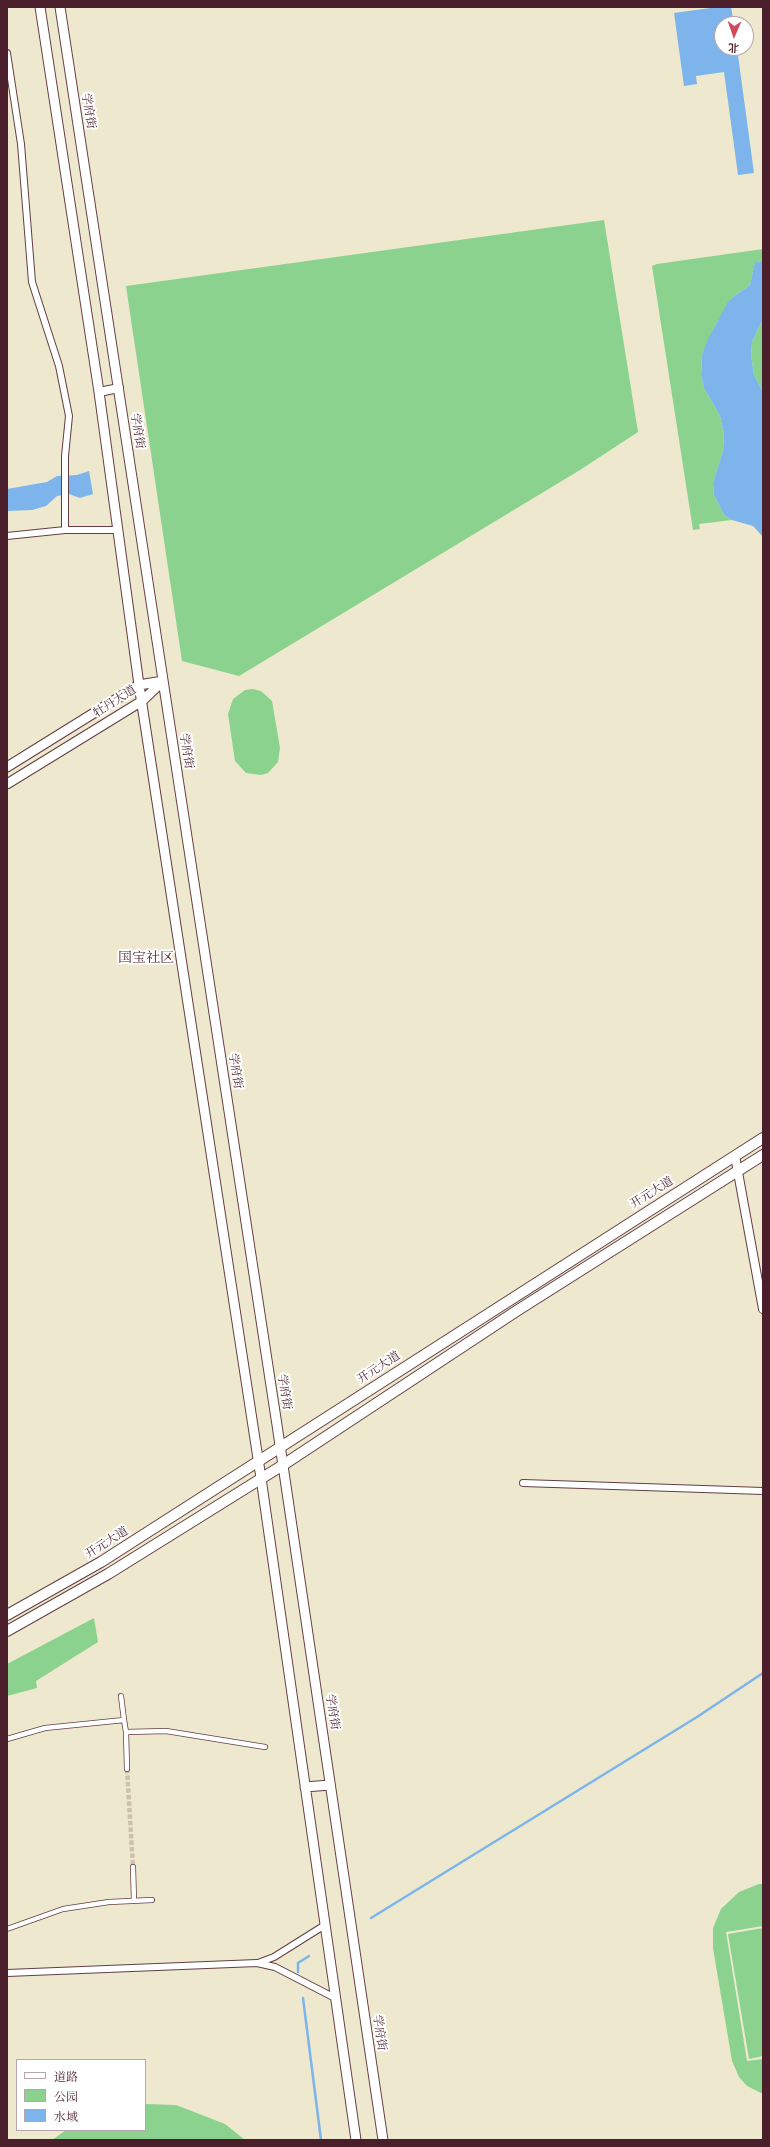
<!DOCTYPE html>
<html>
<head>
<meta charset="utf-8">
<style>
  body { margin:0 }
  #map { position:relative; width:770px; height:2147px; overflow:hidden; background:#eee9ce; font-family:"IM FELL French Canon","Noto Serif SC",serif }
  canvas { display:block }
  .frame { position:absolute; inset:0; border:8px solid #4a1f2b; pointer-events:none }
  .legend { position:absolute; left:16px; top:2059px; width:130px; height:72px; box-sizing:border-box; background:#fff; border:1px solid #b7a5aa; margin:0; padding:5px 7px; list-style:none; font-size:12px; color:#4a1f2b }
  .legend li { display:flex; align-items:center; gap:8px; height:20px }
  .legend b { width:20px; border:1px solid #b7a5aa }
  .north { position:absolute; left:714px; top:16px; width:40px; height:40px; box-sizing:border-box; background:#fff; border:1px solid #b7a5aa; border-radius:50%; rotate:182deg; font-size:11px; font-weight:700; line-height:16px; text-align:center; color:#4a1f2b }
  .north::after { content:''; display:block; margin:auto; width:14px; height:18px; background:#d1495b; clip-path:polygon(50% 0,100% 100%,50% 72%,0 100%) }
</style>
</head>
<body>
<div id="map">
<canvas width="770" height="2147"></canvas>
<div class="frame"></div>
<ul class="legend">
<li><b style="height:5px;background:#fff"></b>道路</li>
<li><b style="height:11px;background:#8ad28d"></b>公园</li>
<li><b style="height:11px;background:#7cb4eb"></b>水域</li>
</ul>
<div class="north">北</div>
</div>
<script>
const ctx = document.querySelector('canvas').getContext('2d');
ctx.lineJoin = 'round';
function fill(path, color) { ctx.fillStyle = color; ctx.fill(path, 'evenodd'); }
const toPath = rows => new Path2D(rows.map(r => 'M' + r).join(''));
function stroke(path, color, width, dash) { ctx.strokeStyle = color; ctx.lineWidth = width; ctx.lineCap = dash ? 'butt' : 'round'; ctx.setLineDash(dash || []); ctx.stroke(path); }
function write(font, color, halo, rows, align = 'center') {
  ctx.font = font + ' "IM FELL French Canon","Noto Serif SC",serif'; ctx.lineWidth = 4; ctx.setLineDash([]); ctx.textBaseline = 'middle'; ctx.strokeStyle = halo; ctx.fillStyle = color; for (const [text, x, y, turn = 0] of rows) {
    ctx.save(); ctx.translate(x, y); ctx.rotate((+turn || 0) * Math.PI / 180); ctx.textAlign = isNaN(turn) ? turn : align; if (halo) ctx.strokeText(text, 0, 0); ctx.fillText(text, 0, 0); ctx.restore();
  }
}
const green = toPath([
  [604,220,638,432,580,470,239,676,182,661,126,286],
  [763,249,763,262,755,263,750,285,733,297,716,324,702,355,701,375,704,388,720,416,724,434,723,451,713,483,714,495,724,515,732,520,699,524,700,529,693,530,652,266,657,264],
  [763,318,763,392,754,375,751,355,752,342],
  [253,689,261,691,272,701,280,748,278,762,268,773,261,775,246,773,235,761,228,714,233,699,245,690],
  [94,1618,98,1642,36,1681,37,1688,7,1696,7,1664],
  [759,1884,763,1884,763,1926,726,1932,747,2061,763,2059,763,2094,747,2086,739,2077,732,2061,713,1948,713,1928,721,1909,739,1892],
  [763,1928,763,2056,749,2059,728,1934],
  [145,2104,176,2105,225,2124,245,2140,52,2140,66,2130,145,2130]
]);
const water = toPath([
  [718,7,731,7,734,24,722,24,722,48,737,48,754,173,738,175,724,72,696,76,697,84,684,86,674,13],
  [755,262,763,262,763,318,752,342,751,355,754,375,763,392,763,537,753,526,732,520,724,515,714,495,713,483,723,451,724,434,720,416,704,388,701,375,702,355,708,339,728,302,733,297,750,285],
  [89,471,93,494,80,498,69,494,57,496,46,506,32,510,7,511,7,489,47,482,57,476,77,475]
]);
const stream = toPath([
  [371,1918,697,1717,763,1673],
  [298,1972,298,1963,309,1956],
  [303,1998,321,2140]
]);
const pedestrianTunnel = toPath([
  [127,1769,133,1867]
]);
const pedestrian = toPath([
  [121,1696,124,1720],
  [126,1732,127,1769],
  [7,1739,45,1728,124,1720,126,1732,166,1731,265,1747],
  [133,1867,134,1901],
  [7,1929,63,1909,109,1902,152,1900]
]);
const minor = toPath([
  [7,53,21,144,32,282,59,366,69,416,65,456,65,530],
  [7,536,65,530,118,530],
  [523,1483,763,1491],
  [258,1963,274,1957,325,1925],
  [7,1973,257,1963,275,1967,335,1998]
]);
const tertiary = toPath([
  [99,392,119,388],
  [735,1156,763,1309]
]);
const secondary = toPath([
  [40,7,99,392,139,685,261,1478,356,2140],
  [60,7,277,1425,383,2140],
  [7,767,139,685,163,681],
  [7,784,142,701,163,681],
  [305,1787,330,1785]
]);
const primary = toPath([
  [7,1615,101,1562,763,1138],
  [7,1631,108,1574,283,1465,518,1310,763,1155]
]);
const streetNames = [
  ["学府街",88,111,81],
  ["学府街",137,431,81],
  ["牡丹大道",115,702,-33],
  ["学府街",186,751,81],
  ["学府街",235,1071,81],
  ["开元大道",652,1193,-32],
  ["开元大道",379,1368,-33],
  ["学府街",284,1392,81],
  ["开元大道",107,1543,-32],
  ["学府街",332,1712,81],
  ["学府街",379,2033,82]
];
const quarterNames = [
  ["国宝社区",146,959]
];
fill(green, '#8ad28d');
fill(water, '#7cb4eb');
stroke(stream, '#7cb4eb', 2.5);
stroke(pedestrianTunnel, '#cdc1ad', 4.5, [4.5, 2]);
stroke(pedestrian, '#633d43', 6);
stroke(minor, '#633d43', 8);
stroke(tertiary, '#633d43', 10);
stroke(secondary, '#633d43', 11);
stroke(primary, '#633d43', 12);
stroke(pedestrian, '#fff', 4.5);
stroke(minor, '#fff', 6);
stroke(tertiary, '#fff', 8);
stroke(secondary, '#fff', 9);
stroke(primary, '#fff', 10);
write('12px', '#4a1f2b', '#fff', streetNames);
write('14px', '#4a1f2b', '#fff', quarterNames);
</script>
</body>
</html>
